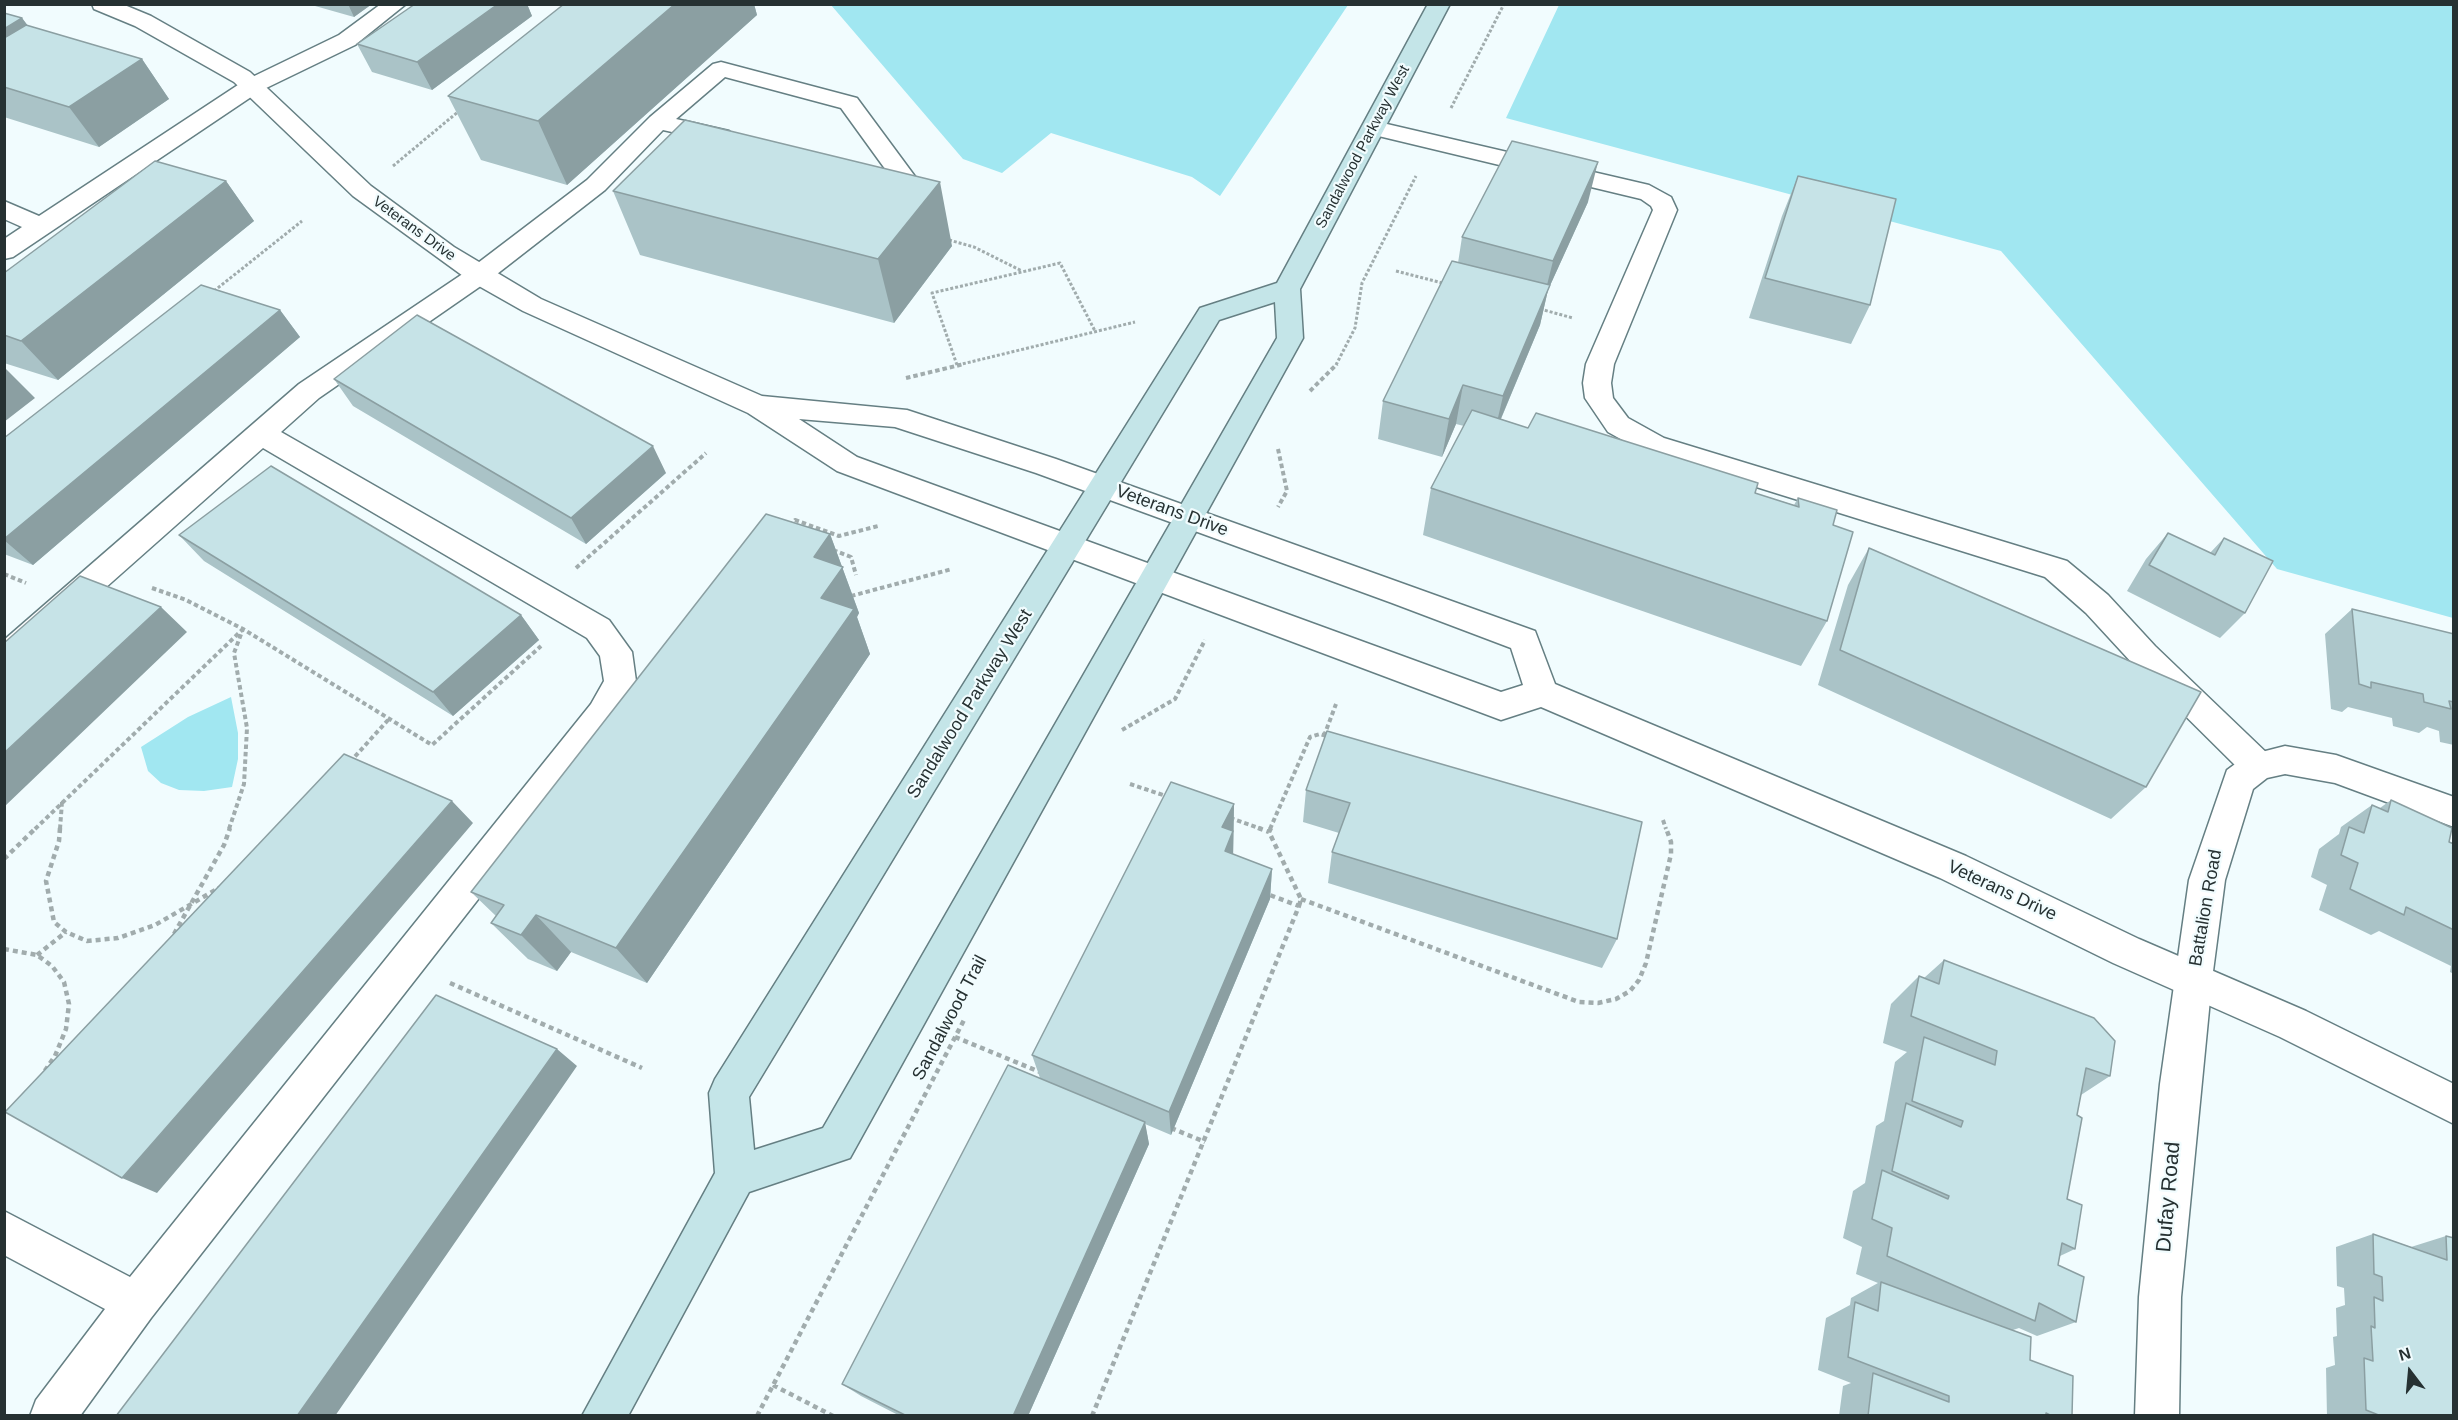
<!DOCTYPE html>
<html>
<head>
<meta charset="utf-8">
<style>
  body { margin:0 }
  #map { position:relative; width:2458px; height:1420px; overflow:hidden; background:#f1fcfe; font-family:Helvetica,sans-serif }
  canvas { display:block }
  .frame { position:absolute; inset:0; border:6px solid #263132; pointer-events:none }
  .north { position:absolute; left:2380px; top:1342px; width:60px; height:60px; -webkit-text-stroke:4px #f1fcfe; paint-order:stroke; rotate:344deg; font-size:16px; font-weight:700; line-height:24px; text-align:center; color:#263132 }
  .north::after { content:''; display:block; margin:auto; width:21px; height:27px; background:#263132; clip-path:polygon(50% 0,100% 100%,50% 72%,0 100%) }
</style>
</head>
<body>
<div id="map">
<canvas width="2458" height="1420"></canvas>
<div class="frame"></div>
<div class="north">N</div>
</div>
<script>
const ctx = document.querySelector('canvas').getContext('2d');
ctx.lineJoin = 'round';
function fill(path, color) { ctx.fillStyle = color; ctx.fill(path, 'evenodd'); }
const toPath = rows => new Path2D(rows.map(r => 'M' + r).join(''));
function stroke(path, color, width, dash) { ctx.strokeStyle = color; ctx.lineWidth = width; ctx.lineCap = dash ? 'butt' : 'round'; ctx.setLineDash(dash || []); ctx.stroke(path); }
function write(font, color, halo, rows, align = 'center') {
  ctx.font = font + ' Helvetica,sans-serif'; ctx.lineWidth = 4.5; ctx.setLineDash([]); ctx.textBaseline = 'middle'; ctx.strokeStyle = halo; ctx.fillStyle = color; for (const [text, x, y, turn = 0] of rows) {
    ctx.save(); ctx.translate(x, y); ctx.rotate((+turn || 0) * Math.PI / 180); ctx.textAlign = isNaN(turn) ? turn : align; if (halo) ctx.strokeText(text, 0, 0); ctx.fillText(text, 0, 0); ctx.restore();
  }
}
const green = toPath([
  [831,5,1348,5,1220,196,1192,177,1051,133,1002,173,963,159],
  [1559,5,2453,5,2453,618,2277,569,2001,251,1506,118],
  [231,697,238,733,238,759,232,787,204,791,179,790,161,783,148,771,141,747,188,717]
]);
const pathFar2 = toPath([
  [1451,108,1504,4],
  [393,166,459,111],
  [949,240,974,247,1022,271],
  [1396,271,1446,284],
  [214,291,302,221],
  [1540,309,1573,318],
  [957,365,932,293,1060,263,1095,331],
  [958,365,1135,322],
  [1336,365,1355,328,1362,283,1416,176]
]);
const pathFar1 = toPath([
  [906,378,964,364],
  [1310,391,1337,364],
  [1278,449,1287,491,1278,507],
  [790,526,795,520,839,536,878,526],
  [833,550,851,557,856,575],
  [576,568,706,453],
  [4,574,26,583],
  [152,588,186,600,243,629,432,745,541,646],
  [851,596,952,569],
  [1122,730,1175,699,1205,640],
  [1324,736,1336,704],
  [350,762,388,720],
  [1130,784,1166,796],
  [1230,818,1262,829],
  [1663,820,1666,829],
  [35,829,242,630],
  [60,829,62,802],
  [229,829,244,784,247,728,234,653,243,629],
  [1270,829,1310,737,1320,734,1330,737]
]);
const path = toPath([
  [60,828,59,841,46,881,54,922,66,932,87,941,118,938,155,925,219,888],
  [1258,828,1269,832],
  [1271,828,1269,832,1301,899,1299,906],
  [4,859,36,828],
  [1301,899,1579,1002,1598,1003,1616,999,1630,991,1639,980,1646,963,1671,854,1671,842,1666,828],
  [174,934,224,845,230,828],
  [4,949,37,955,52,966,64,982,69,1004,66,1029,55,1056,44,1072],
  [37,955,66,932],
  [450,983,642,1068],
  [955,1037,1040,1072],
  [1171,1128,1205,1142],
  [773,1385,833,1416],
  [757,1416,964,1020],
  [1092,1416,1299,906,1267,894]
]);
const service = toPath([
  [721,62,857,98,925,190,922,195,913,198,904,195,841,108,725,77,676,119,729,131,733,136,729,141,721,143,663,130,605,190,488,281,479,283,470,281,466,275,470,269,587,180,650,117,713,64,721,62],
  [1374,121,1649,185,1671,197,1677,210,1614,364,1611,383,1613,398,1628,418,1664,438,2067,561,2108,595,2155,646,2270,756,2275,766,2270,776,2258,780,2246,776,2133,664,2086,613,2045,577,1644,452,1608,432,1585,398,1583,383,1586,364,1653,210,1651,206,1641,199,1366,133,1362,128,1366,123,1374,121]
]);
const minor = toPath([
  [381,4,406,4,355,45,260,91,13,257,4,259,4,239,22,227,4,219,4,201,39,216,244,81,339,35,381,4],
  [479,267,488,269,492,275,488,281,319,398,281,432,609,620,632,652,636,681,615,724,151,1318,80,1416,30,1416,36,1400,105,1309,4,1255,4,1211,130,1277,591,704,604,681,600,656,587,638,263,448,15,668,4,672,4,640,299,384,470,269,479,267],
  [2285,746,2336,755,2454,797,2454,827,2335,783,2285,774,2267,778,2253,789,2225,880,2212,979,2181,1297,2179,1416,2135,1416,2139,1297,2160,1084,2189,880,2227,770,2246,756,2285,746]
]);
const tertiary = toPath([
  [92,4,122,4,151,16,250,72,371,186,454,247,541,299,762,396,907,410,1056,459,1535,631,1555,684,1966,856,2139,939,2306,1011,2454,1084,2454,1124,2280,1037,2113,963,1940,878,1541,707,1501,720,837,471,748,413,523,311,470,281,353,196,234,82,135,26,94,9,92,4],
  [799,419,895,427,1036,473,1392,603,1511,648,1523,685,1501,692,857,457,799,419]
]);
const secondary = toPath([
  [1428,4,1450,4,1300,289,1303,338,850,1158,749,1192,628,1416,582,1416,715,1173,709,1093,715,1079,1200,308,1277,283,1428,4],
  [1275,302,1277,338,823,1128,754,1150,749,1097,1219,320,1275,302]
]);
const wall = toPath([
  [308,4,372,4,354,17],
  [415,4,527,4,532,16,432,90,372,72,357,44],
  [564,4,754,4,757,15,567,185,481,160,448,96],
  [4,13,22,18,28,26,142,59,169,99,99,147,4,117],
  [1798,176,1870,305,1851,344,1749,318,1782,216],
  [226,181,254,221,58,380,4,363,4,273],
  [613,191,952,246,894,323,640,255],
  [1588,202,1548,290,1540,325,1501,419,1528,428,1755,493,1794,505,1798,498,1833,525,1827,621,1801,666,1423,535,1431,488,1464,426,1456,424,1442,457,1378,439,1383,401,1458,263,1462,237],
  [280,310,300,337,33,565,4,554,4,438],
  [334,379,666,473,586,544,353,406],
  [2168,533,2210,553,2224,538,2245,613,2220,638,2127,591,2146,559],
  [830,534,859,613,857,617,870,654,647,983,571,952,557,971,528,959,491,923,496,916,471,892],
  [179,535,521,615,539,640,453,716,204,561],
  [1869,548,2146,787,2111,819,1818,685,1848,585],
  [2352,609,2454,634,2454,745,2440,742,2439,731,2427,727,2419,733,2393,726,2392,718,2348,707,2342,712,2331,709,2325,634],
  [1327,731,1617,939,1602,968,1328,883,1332,852,1339,833,1303,822,1306,790],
  [2391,800,2449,842,2454,844,2454,974,2450,972,2451,966,2379,931,2371,935,2319,910,2327,885,2311,877,2319,849,2339,834,2341,827,2372,805,2380,808],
  [1234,804,1233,854,1272,869,1270,899,1171,1135,1145,1124,1149,1144,1028,1416,900,1416,861,1396,842,1384,1040,1078,1032,1055],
  [1944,960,2110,1076,2081,1095,2077,1115,2067,1199,2075,1249,2060,1256,2058,1265,2076,1322,2037,1336,2019,1328,2013,1330,2030,1360,2072,1416,1839,1416,1843,1386,1851,1383,1818,1370,1826,1318,1850,1305,1851,1298,1878,1283,1856,1274,1862,1247,1843,1238,1853,1191,1865,1183,1876,1126,1884,1121,1895,1062,1907,1052,1883,1043,1891,1004,1919,976,1924,978],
  [2373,1234,2411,1247,2446,1236,2454,1238,2454,1416,2327,1416,2326,1368,2335,1365,2333,1337,2337,1336,2336,1308,2345,1305,2344,1288,2337,1286,2336,1247]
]);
const shadedWall = toPath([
  [348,4,372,4,354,17],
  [498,4,527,4,532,16,432,90,417,62],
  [675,4,754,4,757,15,567,185,538,121],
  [22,18,52,58,4,87,4,29],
  [142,59,169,99,99,147,69,107],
  [1598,162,1588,202,1548,290,1540,325,1494,435,1503,396,1544,297,1553,261],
  [226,181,254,221,58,380,21,341],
  [940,182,952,246,894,323,878,259],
  [280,310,300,337,33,565,4,540,4,539],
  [4,367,35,398,4,422],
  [1463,385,1456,424,1442,457,1449,419],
  [653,446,666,473,586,544,571,518],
  [830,534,859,613,857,617,870,654,647,983,616,948,821,598,814,557],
  [161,607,187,632,4,807,4,753],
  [521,615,539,640,453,716,433,692],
  [452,801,473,823,157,1193,122,1178],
  [1234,804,1233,862,1225,881,1222,827],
  [1272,869,1270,899,1171,1135,1169,1112],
  [536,915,571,952,557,971,521,935],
  [557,1049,577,1066,335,1416,297,1416],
  [1145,1122,1149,1144,1028,1416,1013,1416]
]);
const building = toPath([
  [415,4,498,4,417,62,357,44,415,4],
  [564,4,675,4,538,121,448,96,564,4],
  [4,13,22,18,4,29,4,13],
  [26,25,142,59,69,107,4,87,4,38,26,25],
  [685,120,940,182,878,259,613,191,685,120],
  [1512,141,1598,162,1553,261,1462,237,1512,141],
  [155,161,226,181,21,341,4,335,4,273,155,161],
  [1798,176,1896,199,1870,305,1765,278,1798,176],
  [1452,261,1550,285,1503,396,1463,385,1449,419,1383,401,1452,261],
  [201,285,280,310,4,539,4,438,201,285],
  [417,315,653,446,571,518,334,379,417,315],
  [1472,410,1528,428,1536,413,1758,483,1755,493,1799,507,1798,498,1837,510,1833,525,1853,532,1827,621,1431,488,1472,410],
  [271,466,521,615,433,692,179,535,271,466],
  [766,514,830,534,814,557,843,567,821,598,854,609,616,948,536,915,521,935,491,923,504,905,471,892,766,514],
  [2168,533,2215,555,2224,538,2273,561,2245,613,2149,565,2168,533],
  [1869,548,2201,692,2146,787,1840,650,1869,548],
  [80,576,161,607,4,753,4,643,80,576],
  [2352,609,2454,634,2454,702,2449,701,2451,709,2424,702,2423,694,2371,682,2371,688,2359,684,2352,609],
  [1327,731,1642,822,1617,939,1332,852,1350,803,1306,790,1327,731],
  [344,754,452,801,122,1178,5,1112,344,754],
  [1171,782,1234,804,1222,827,1233,831,1225,851,1272,869,1169,1112,1032,1055,1171,782],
  [2391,800,2452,828,2449,842,2454,844,2454,930,2406,907,2404,915,2350,889,2358,863,2341,855,2349,827,2364,833,2372,805,2388,812,2391,800],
  [1944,960,2094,1018,2115,1041,2110,1076,2086,1068,2077,1115,2082,1118,2067,1199,2082,1205,2075,1249,2062,1243,2058,1265,2084,1277,2076,1322,2039,1303,2035,1321,1887,1256,1892,1228,1872,1219,1882,1170,1948,1199,1949,1196,1892,1171,1906,1103,1961,1127,1963,1121,1912,1101,1924,1037,1995,1065,1997,1051,1911,1016,1919,976,1939,984,1944,960],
  [436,995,557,1049,297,1416,116,1416,436,995],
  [1008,1065,1145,1122,1013,1416,907,1416,842,1384,1008,1065],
  [2373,1234,2447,1260,2446,1236,2454,1238,2454,1416,2381,1416,2366,1410,2364,1358,2373,1361,2371,1326,2375,1328,2374,1297,2383,1301,2382,1277,2374,1274,2373,1234],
  [1881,1282,2031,1337,2030,1360,2073,1376,2072,1416,2052,1416,2046,1413,2046,1416,1868,1416,1873,1373,1949,1402,1949,1396,1848,1357,1855,1302,1878,1311,1881,1282]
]);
const farStreetnames = [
  ["Sandalwood Parkway West",1363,147,-62],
  ["Veterans Drive",414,229,36]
];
const streetNames = [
  ["Veterans Drive",1172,511,20],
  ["Sandalwood Parkway West",970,704,-58],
  ["Veterans Drive",2002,891,25],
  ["Battalion Road",2206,908,-80],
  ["Sandalwood Trail",950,1018,-62]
];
const nearStreetnames = [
  ["Dufay Road",2169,1197,-85]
];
fill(green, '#a1e7f1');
stroke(service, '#657f83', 3);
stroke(minor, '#657f83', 3);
stroke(tertiary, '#657f83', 3);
stroke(secondary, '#657f83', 3);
stroke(pathFar2, '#a1acad', 3, [3, 2]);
stroke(pathFar1, '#a1acad', 4, [4.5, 3]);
stroke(path, '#a1acad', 4.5, [5, 4]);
fill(service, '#fff');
fill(minor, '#fff');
fill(tertiary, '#fff');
fill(secondary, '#c4e5e8');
fill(wall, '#aac3c7');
fill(shadedWall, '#8b9fa2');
fill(building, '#c6e3e7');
stroke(building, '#8b9fa2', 1.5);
write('15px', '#263132', '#f1fcfe', farStreetnames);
write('18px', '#263132', '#f1fcfe', streetNames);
write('21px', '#263132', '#f1fcfe', nearStreetnames);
</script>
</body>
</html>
